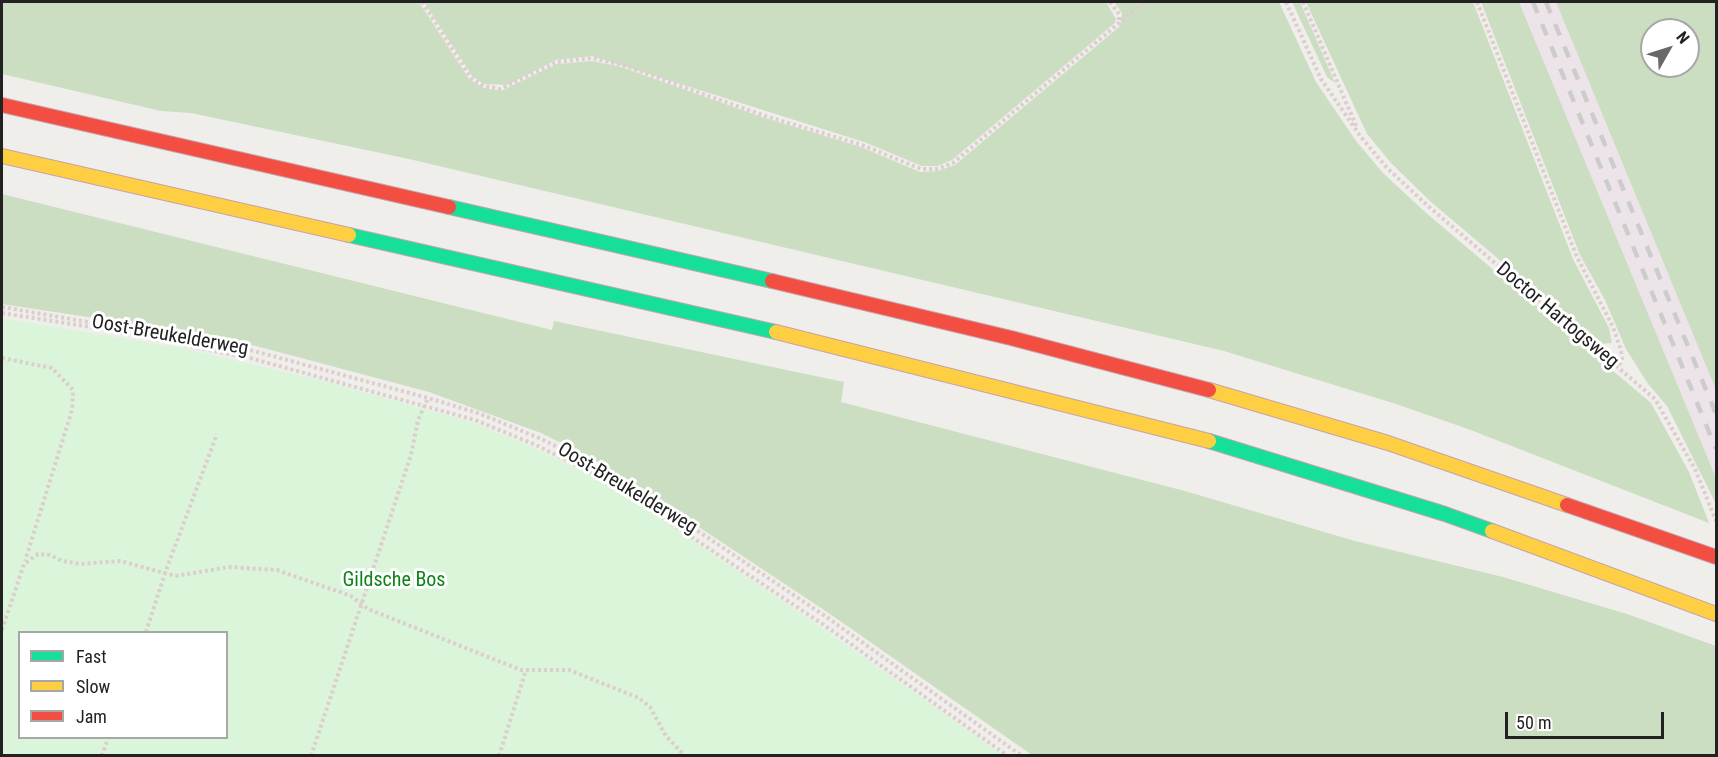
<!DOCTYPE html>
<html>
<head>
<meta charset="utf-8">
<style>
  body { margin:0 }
  #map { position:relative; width:1718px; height:757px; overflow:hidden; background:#f0eeeb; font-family:"Roboto Condensed",sans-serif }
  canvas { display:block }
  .frame { position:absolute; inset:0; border:3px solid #222; pointer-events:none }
  .legend { position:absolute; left:18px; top:631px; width:210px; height:108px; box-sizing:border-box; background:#fff; border:2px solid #a7a7a7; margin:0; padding:8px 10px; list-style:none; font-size:18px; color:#222 }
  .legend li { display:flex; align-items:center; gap:12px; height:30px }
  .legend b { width:30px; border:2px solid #a7a7a7 }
  .north { position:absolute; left:1640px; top:18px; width:60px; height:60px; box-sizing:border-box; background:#fff; border:2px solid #a7a7a7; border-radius:50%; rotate:51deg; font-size:16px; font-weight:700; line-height:24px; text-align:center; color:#222 }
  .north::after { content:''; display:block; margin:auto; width:21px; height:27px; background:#6a6968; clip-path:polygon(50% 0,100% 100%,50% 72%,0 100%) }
  .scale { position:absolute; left:1505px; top:712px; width:159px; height:27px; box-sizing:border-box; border:3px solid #222; border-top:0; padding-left:8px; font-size:18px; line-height:21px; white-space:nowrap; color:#222; -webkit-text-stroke:4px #fff; paint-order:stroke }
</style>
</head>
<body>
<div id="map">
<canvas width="1718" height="757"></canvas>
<div class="frame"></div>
<ul class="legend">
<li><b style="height:8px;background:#16e098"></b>Fast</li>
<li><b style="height:8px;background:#ffcf43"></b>Slow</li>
<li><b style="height:8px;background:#f24e42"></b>Jam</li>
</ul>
<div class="north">N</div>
<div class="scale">50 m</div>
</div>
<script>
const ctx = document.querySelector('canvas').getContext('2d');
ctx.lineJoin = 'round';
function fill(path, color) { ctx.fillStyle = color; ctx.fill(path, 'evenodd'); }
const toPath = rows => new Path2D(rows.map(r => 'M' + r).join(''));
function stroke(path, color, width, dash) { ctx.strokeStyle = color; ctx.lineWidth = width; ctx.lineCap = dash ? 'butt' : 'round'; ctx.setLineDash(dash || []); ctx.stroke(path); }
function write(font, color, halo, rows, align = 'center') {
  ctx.font = font + ' "Roboto Condensed",sans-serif'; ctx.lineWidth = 6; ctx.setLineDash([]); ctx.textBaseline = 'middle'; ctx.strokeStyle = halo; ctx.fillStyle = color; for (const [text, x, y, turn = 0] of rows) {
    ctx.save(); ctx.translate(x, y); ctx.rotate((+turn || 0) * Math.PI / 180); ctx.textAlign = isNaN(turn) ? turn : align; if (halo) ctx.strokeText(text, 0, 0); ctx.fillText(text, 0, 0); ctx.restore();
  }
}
const industrial = toPath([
  [1519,2,1556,2,1716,390,1716,478]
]);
const forest = toPath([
  [2,2,419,2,469,79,484,88,501,91,557,64,592,61,618,66,762,117,861,147,920,172,938,171,955,165,1120,26,1122,13,1114,2,1279,2,1316,82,1356,141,1383,173,1425,212,1651,403,1689,472,1709,523,1468,429,1396,404,1224,351,409,159,191,113,161,111,2,74],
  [424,2,1106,2,1116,19,1115,23,952,160,937,166,922,166,864,142,592,56,556,60,507,85,484,84,473,77],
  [1292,2,1300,2,1335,83,1327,77],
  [1306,2,1473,2,1573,259,1609,328,1612,343,1599,344,1431,202,1392,164,1367,134],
  [1481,2,1519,2,1716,478,1716,504,1667,406,1648,384,1626,349,1605,300,1580,255],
  [1556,2,1716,2,1716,390],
  [1652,30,1688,30,1688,66,1652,66],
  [2,194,552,330,554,321,844,382,841,402,1185,491,1355,541,1503,577,1627,614,1716,646,1716,755,1032,755,830,614,661,502,593,459,541,433,429,392,256,346,186,332,2,304]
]);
const park = toPath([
  [2,318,182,348,336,384,474,423,535,448,584,472,653,514,821,627,1003,755,2,755],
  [20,632,226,632,226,738,20,738]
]);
const path = toPath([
  [422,2,471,78,484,86,500,89,557,62,592,58,619,64,762,115,862,145,921,169,937,169,953,163,1144,2],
  [1110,2,1119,14,1119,22],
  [1286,2,1321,79,1361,137,1387,168,1428,206,1655,399,1695,469,1716,521],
  [1303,2,1357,128],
  [1477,2,1577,257,1613,327,1621,350,1622,361,1618,367],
  [2,307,254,351,428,398,478,413,539,438,591,463,659,505,828,618,1022,756],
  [2,313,97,328,250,358,475,420,536,445,586,470,654,512,824,625,1008,756],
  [2,358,52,368,73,390,72,410,25,561],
  [2,630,24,564,38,554,50,555,62,561,80,564,120,561,175,576,229,567,277,570,351,596,368,609,521,670,569,670,639,698,650,707,666,736,685,756],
  [146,632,165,573,217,434],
  [102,756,108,738],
  [311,756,411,455,418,420,428,398],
  [499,756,526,670]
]);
const fast = toPath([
  [449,207,772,281],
  [349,235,776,332],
  [1209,441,1445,514,1492,531]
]);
const slow = toPath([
  [2,156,349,235],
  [776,332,1209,441],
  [1209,390,1388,443,1567,505],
  [1492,531,1716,614]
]);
const jam = toPath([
  [2,105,449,207],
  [772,281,1011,338,1209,390],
  [1567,505,1716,557]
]);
const rail = toPath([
  [1533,2,1716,449],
  [1546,2,1716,414]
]);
const streetNames = [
  ["Doctor Hartogsweg",1557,316,40],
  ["Oost-Breukelderweg",170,336,10],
  ["Oost-Breukelderweg",627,489,31]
];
const parkNames = [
  ["Gildsche Bos",394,581]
];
fill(industrial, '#ede4e9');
fill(forest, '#cbdec1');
fill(park, '#daf5da');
stroke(fast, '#c5a2ac', 16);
stroke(slow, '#c5a2ac', 16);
stroke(jam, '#c5a2ac', 16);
stroke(path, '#dccecd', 4, [3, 3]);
stroke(fast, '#16e098', 14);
stroke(slow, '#ffcf43', 14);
stroke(jam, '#f24e42', 14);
stroke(rail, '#ccc', 4.5, [12, 12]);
write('20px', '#222', '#fff', streetNames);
write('20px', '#0c8416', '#fff', parkNames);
</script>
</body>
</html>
